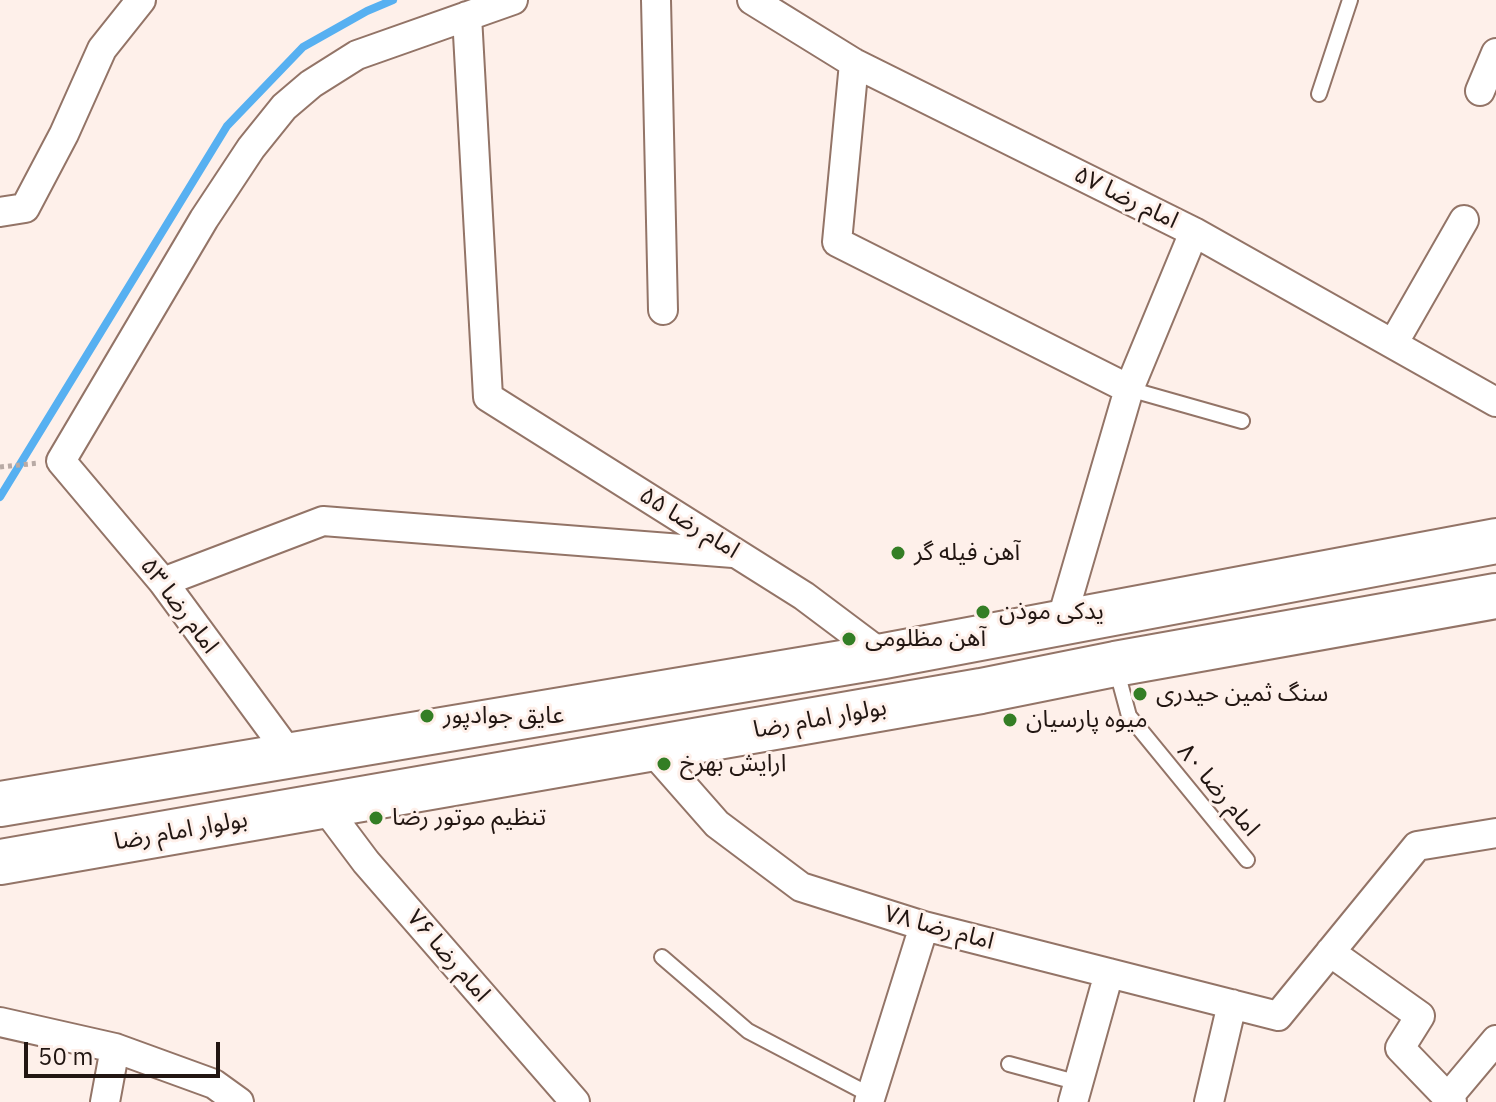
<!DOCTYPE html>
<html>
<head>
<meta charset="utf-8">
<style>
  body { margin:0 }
  #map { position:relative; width:1496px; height:1102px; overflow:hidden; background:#fef0ea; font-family:"IBM Plex Sans",sans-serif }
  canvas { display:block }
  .scale { position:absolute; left:24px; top:1042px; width:196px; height:36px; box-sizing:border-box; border:4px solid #221612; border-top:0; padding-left:10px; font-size:24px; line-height:28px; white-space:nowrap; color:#221612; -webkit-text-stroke:6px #fef0ea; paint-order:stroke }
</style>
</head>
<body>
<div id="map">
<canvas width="1496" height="1102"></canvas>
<div class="scale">50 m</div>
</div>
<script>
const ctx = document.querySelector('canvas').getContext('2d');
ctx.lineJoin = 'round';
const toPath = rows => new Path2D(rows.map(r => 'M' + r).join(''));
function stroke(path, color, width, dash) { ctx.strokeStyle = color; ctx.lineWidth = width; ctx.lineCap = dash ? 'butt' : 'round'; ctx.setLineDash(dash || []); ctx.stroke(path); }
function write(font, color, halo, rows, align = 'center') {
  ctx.font = font + ' "IBM Plex Sans","Noto Sans Arabic",sans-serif'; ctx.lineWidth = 6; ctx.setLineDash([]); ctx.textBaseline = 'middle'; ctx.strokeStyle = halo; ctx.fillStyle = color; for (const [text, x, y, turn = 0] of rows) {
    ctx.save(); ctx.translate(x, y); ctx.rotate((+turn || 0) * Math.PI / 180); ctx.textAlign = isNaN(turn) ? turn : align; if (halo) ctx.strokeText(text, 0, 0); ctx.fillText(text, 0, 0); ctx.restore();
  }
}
const stream = toPath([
  [0,497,227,126,303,47,367,11,393,0]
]);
const path = toPath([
  [0,467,39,463]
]);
const service = toPath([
  [1319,94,1350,0],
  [1129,389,1242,421],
  [1116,668,1129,716,1247,860],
  [662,957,748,1031,872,1096],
  [1009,1064,1079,1083]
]);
const minor = toPath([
  [656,0,663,310],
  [752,0,854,63,1194,232,1496,402],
  [467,16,488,397,804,596,884,656],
  [854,63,837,242,1129,389],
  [1480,91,1496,53],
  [0,212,25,208,64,134,102,49,141,0],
  [1393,344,1464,220],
  [163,582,323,521,733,553],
  [1061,622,1129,389,1194,232],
  [651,749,717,824,801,887,924,926,1278,1016,1417,846,1496,833],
  [291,756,163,582,61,461,204,219,251,148,284,107,311,84,357,55,513,0],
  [324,806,366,862,575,1102],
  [1330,952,1420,1016,1400,1048,1452,1102],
  [0,1022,115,1048,214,1084,239,1102],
  [1449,1096,1496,1040],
  [105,1102,115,1048],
  [869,1102,924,926],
  [1073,1102,1109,973],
  [1209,1102,1232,1004]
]);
const primary = toPath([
  [0,804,884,656,1496,541],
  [0,862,981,691,1115,664,1496,596]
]);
const markers = [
  [898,553,8,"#347e25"],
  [983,612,8,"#347e25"],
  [849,639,8,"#347e25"],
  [1140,694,8,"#347e25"],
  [427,716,8,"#347e25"],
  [1010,720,8,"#347e25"],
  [664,764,8,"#347e25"],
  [376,818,8,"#347e25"]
];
const streetNames = [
  ["امام رضا ۵۷",1126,198,26],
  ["امام رضا ۵۵",689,523,32],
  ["امام رضا ۵۳",179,606,53],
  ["بولوار امام رضا",820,719,-10],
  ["امام رضا ۸۰",1218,790,50],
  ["بولوار امام رضا",181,831,-10],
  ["امام رضا ۷۸",939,928,15],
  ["امام رضا ۷۶",448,956,49]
];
const poiNames = [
  ["آهن فیله گر",914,553],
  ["یدکی موذن",999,612],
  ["آهن مظلومی",865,639],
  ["سنگ ثمین حیدری",1156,694],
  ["عایق جوادپور",443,716],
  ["میوه پارسیان",1026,720],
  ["ارایش بهرخ",680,764],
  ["تنظیم موتور رضا",392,818]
];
stroke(stream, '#57b0f1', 8);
stroke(service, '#937467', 18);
stroke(minor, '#937467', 32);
stroke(primary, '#937467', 48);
stroke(path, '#b8aaa5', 5, [4, 4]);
stroke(service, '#fff', 14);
stroke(minor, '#fff', 28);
stroke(primary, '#fff', 44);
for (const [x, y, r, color] of markers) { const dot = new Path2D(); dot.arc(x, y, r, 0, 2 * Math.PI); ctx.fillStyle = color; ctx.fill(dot); stroke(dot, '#fef0ea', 3); }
write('24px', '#221612', '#fef0ea', streetNames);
write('24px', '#221612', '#fef0ea', poiNames, 'left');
</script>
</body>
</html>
